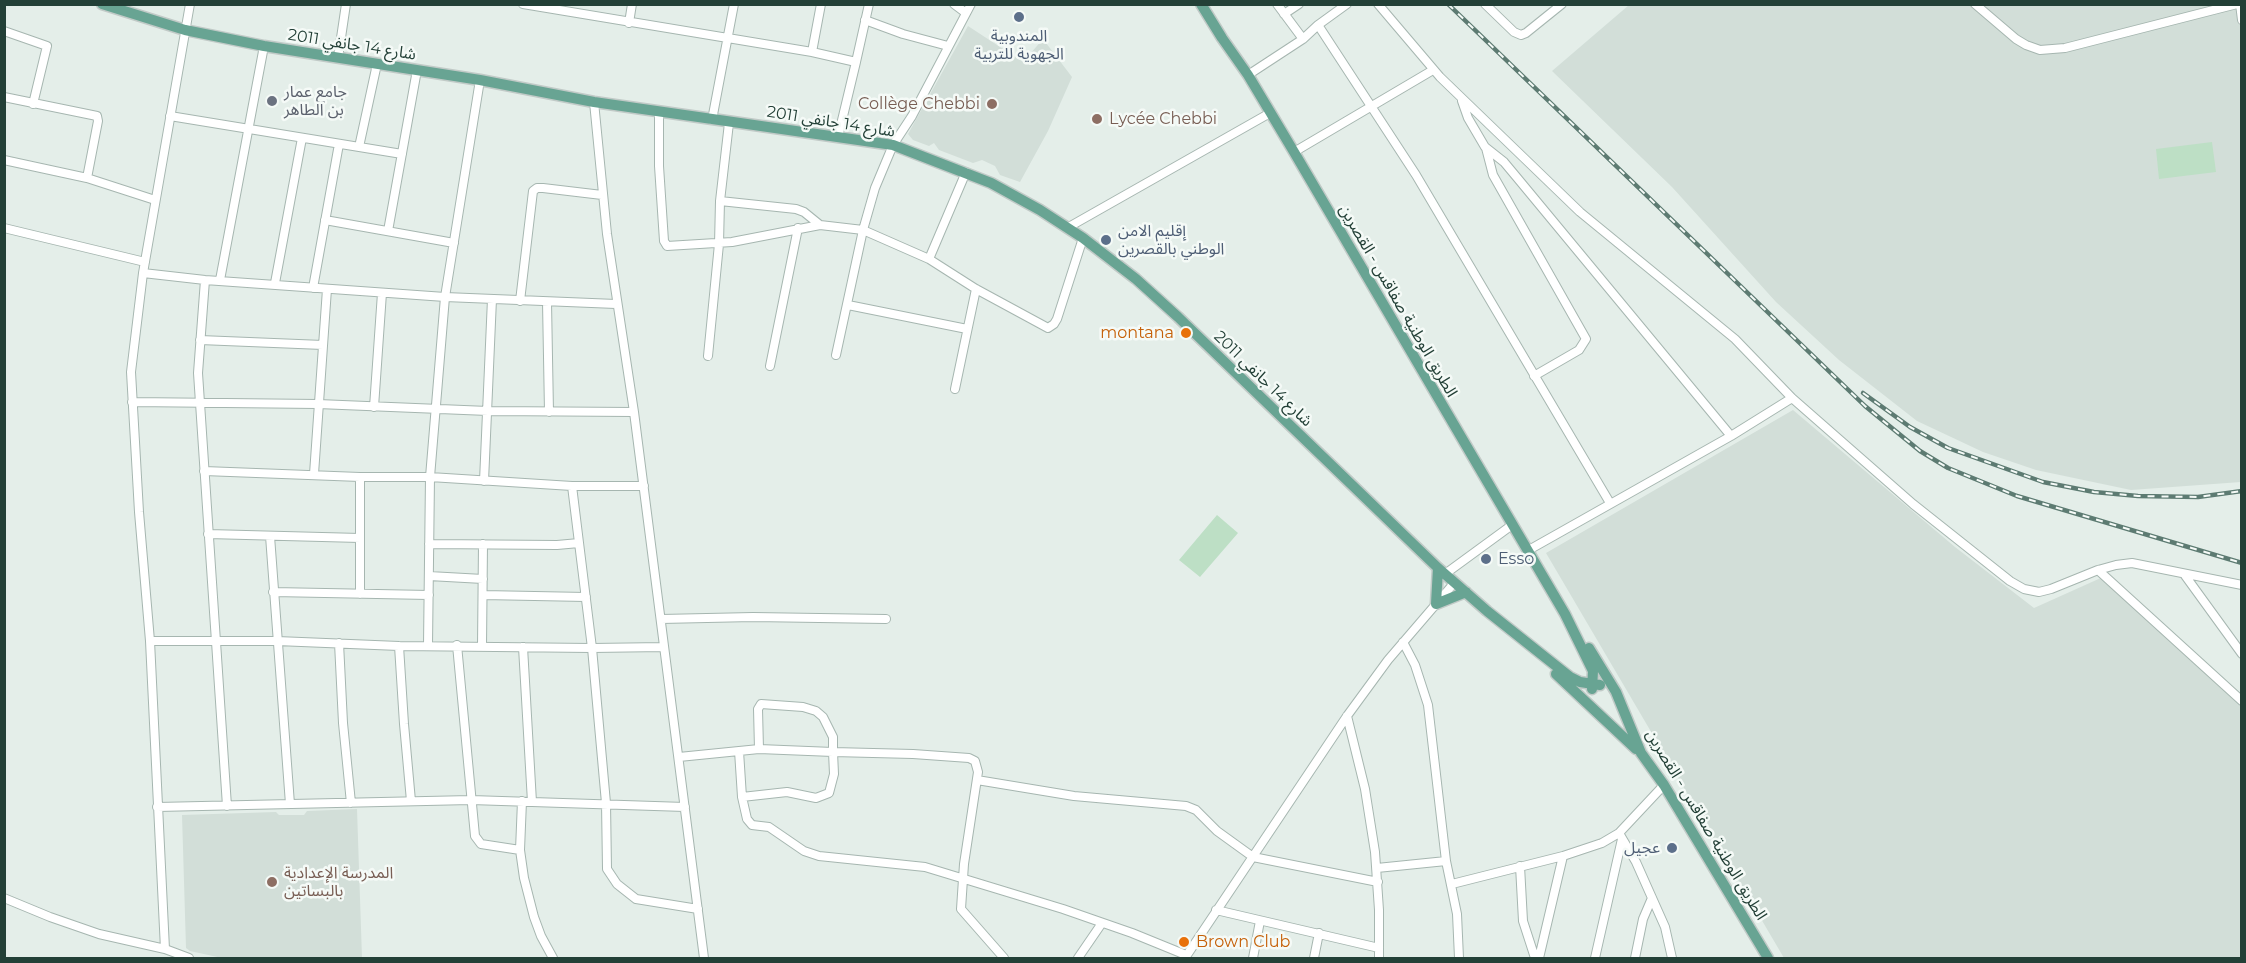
<!DOCTYPE html>
<html>
<head>
<meta charset="utf-8">
<style>
  body { margin:0 }
  #map { position:relative; width:2246px; height:963px; overflow:hidden; background:#e4eee9; font-family:Montserrat,sans-serif }
  canvas { display:block }
  .frame { position:absolute; inset:0; border:6px solid #234037; pointer-events:none }
</style>
</head>
<body>
<div id="map">
<canvas width="2246" height="963"></canvas>
<div class="frame"></div>
</div>
<script>
const ctx = document.querySelector('canvas').getContext('2d');
ctx.lineJoin = 'round';
function fill(path, color) { ctx.fillStyle = color; ctx.fill(path, 'evenodd'); }
const toPath = rows => new Path2D(rows.map(r => 'M' + r).join(''));
function stroke(path, color, width, dash) { ctx.strokeStyle = color; ctx.lineWidth = width; ctx.lineCap = dash ? 'butt' : 'round'; ctx.setLineDash(dash || []); ctx.stroke(path); }
function write(font, color, halo, rows, align = 'center') {
  ctx.font = font + ' Montserrat,"Noto Sans Arabic",sans-serif'; ctx.lineWidth = 5; ctx.setLineDash([]); ctx.textBaseline = 'middle'; ctx.strokeStyle = halo; ctx.fillStyle = color; for (const [text, x, y, turn = 0] of rows) {
    ctx.save(); ctx.translate(x, y); ctx.rotate((+turn || 0) * Math.PI / 180); ctx.textAlign = isNaN(turn) ? turn : align; if (halo) ctx.strokeText(text, 0, 0); ctx.fillText(text, 0, 0); ctx.restore();
  }
}
const built = toPath([
  [1629,5,2241,5,2241,482,2131,490,2036,470,1983,452,1917,421,1839,360,1776,302,1672,187,1552,71],
  [968,26,1023,62,1043,39,1072,77,1048,131,1020,182,1000,175,995,166,982,160,973,163,939,150,934,143,929,146,913,140,908,134],
  [1793,410,1955,547,2034,608,2103,577,2241,705,2241,958,1784,958,1546,553],
  [357,809,362,958,222,958,190,951,186,948,182,815,276,812,279,815,304,815,307,811]
]);
const green = toPath([
  [2212,142,2216,172,2159,179,2156,149],
  [1217,515,1238,533,1200,577,1179,560]
]);
const minor = toPath([
  [523,4,812,52,856,62,838,137],
  [954,4,966,13],
  [1277,4,1303,39],
  [1378,4,1440,77,1580,212,1735,339,1792,398,1913,504,2010,581,2024,589,2039,592,2051,589,2098,570,2116,565,2132,563,2242,585],
  [1485,4,1514,32,1521,35,1526,33,1562,4],
  [1975,4,2016,39,2026,45,2040,50,2065,48,2237,4],
  [2240,4,2242,20],
  [1284,14,1299,4],
  [865,20,903,34,948,46],
  [629,23,632,4],
  [1318,25,1347,4],
  [4,31,47,46,33,104],
  [812,52,821,4],
  [338,58,346,4],
  [856,62,869,4],
  [1248,75,1303,39,1318,25,1416,175,1610,503],
  [4,97,97,116,98,121,87,178],
  [1462,101,1468,118,1485,147,1504,162,1519,180,1731,436],
  [594,102,607,234,634,412,704,958],
  [659,112,659,166,664,241,667,246,732,242,820,225,863,230,929,259,976,289,1048,328,1054,324,1057,319,1083,238],
  [170,116,402,154],
  [712,120,734,4],
  [359,147,377,64],
  [1486,148,1493,175,1586,339,1579,350,1534,376],
  [1294,152,1433,70],
  [4,160,87,178,155,200],
  [720,201,796,209,804,212,820,225],
  [325,220,454,243],
  [4,228,145,262],
  [1067,228,1270,113],
  [388,231,417,70],
  [929,259,966,172],
  [143,273,205,280,445,297,616,304],
  [205,280,198,373,227,806],
  [220,280,264,46],
  [275,283,302,138],
  [313,288,339,144],
  [520,301,533,191,537,188,543,188,602,195],
  [547,302,549,412],
  [848,305,967,329],
  [200,340,323,345],
  [836,355,863,230,875,188,893,145,912,116,971,4],
  [708,356,719,244,720,201,729,123],
  [770,366,798,228],
  [955,389,976,289],
  [132,402,318,404,488,411,634,412],
  [374,407,382,293],
  [204,471,360,477,430,477,572,486,644,486],
  [314,474,327,289],
  [484,481,492,299],
  [572,486,592,648,606,803,607,869,617,884,636,899,698,909],
  [208,534,360,538],
  [270,536,290,804],
  [429,544,557,545,579,543],
  [1527,551,1731,436,1792,398],
  [2098,570,2242,701],
  [1445,574,1512,525],
  [2184,574,2242,654],
  [429,576,483,579],
  [273,592,429,595],
  [360,594,360,477],
  [483,595,586,597],
  [661,619,753,617,886,619],
  [150,641,277,641,399,646,592,648,664,647],
  [1403,642,1415,665,1428,705,1446,861,1457,914,1459,958],
  [339,643,343,723,351,803],
  [428,645,430,477,445,297,480,80],
  [457,645,475,836,481,844,520,850],
  [399,646,404,724,411,801],
  [482,646,483,544],
  [523,647,532,802],
  [1347,716,1365,789,1375,852,1379,910,1379,958],
  [759,749,758,709,761,704,803,707,816,711,823,717,833,737,833,752,913,754,969,758,975,761,978,772,964,864,961,909,1004,958],
  [679,757,739,751,742,797,787,792,816,798,829,793,834,774,833,752,759,749,739,751],
  [977,780,1074,796,1186,806,1196,810,1217,831,1253,857,1378,882],
  [742,797,747,819,752,825,769,827,804,851,819,856,925,867,1063,909,1132,933,1186,955],
  [522,801,520,850,524,878,534,917,541,936,553,958],
  [157,807,471,800,685,807],
  [1619,833,1636,862,1665,927,1672,958],
  [1520,866,1523,921,1535,958],
  [1377,868,1446,861],
  [1452,884,1563,856,1602,843,1619,833,1664,785],
  [4,898,50,917,99,934,165,949,189,958],
  [1216,910,1379,948],
  [165,949,150,641,139,512,131,372,143,273,190,4],
  [1078,958,1102,923],
  [1185,958,1347,716,1388,660,1455,582],
  [1253,958,1260,921],
  [1314,958,1319,933],
  [1539,958,1563,856],
  [1595,958,1622,839],
  [1635,958,1643,919,1652,898]
]);
const major = toPath([
  [102,4,185,30,264,46,480,80,594,102,893,145,991,183,1040,210,1083,238,1136,279,1178,317,1438,568,1487,611,1570,677,1580,682,1600,685],
  [1201,4,1222,38,1248,75,1294,152,1565,614,1593,671,1592,689],
  [1438,568,1436,604,1466,592],
  [1589,648,1616,692,1641,753,1664,785,1768,958],
  [1556,674,1636,749]
]);
const rail = toPath([
  [1448,4,1865,406,1920,451,1948,468,2017,496,2242,563],
  [1863,393,1910,427,1948,448,2043,482,2094,492,2138,496,2198,497,2242,491]
]);
const markers = [
  [1019,17,6,"#5c6f8a"],
  [272,101,6,"#6b7280"],
  [992,104,6,"#8d6e63"],
  [1097,119,6,"#8d6e63"],
  [1106,240,6,"#5c6f8a"],
  [1186,333,6,"#e8710a"],
  [1486,559,6,"#5c6f8a"],
  [1672,848,6,"#5c6f8a"],
  [272,882,6,"#8d6e63"],
  [1184,942,6,"#e8710a"]
];
const serviceNames = [
  ["المندوبية",1019,36,"center"],
  ["الجهوية للتربية",1019,54,"center"],
  ["إقليم الامن",1118,231],
  ["الوطني بالقصرين",1118,249],
  ["Esso",1498,559],
  ["عجيل",1660,848,"right"]
];
const streetNames = [
  ["شارع 14 جانفي 2011",352,45,9],
  ["شارع 14 جانفي 2011",831,122,9],
  ["الطريق الوطنية صفاقس - القصرين",1398,301,60],
  ["شارع 14 جانفي 2011",1263,379,44],
  ["الطريق الوطنية صفاقس - القصرين",1706,825,59]
];
const worshipNames = [
  ["جامع عمار",284,92],
  ["بن الطاهر",284,110]
];
const educationNames = [
  ["Collège Chebbi",980,104,"right"],
  ["Lycée Chebbi",1109,119],
  ["المدرسة الإعدادية",284,873],
  ["بالبساتين",284,891]
];
const foodNames = [
  ["montana",1174,333],
  ["Brown Club",1196,942,"left"]
];
fill(built, '#d2ded8');
fill(green, '#bddfc5');
stroke(minor, '#a6b6b0', 10);
stroke(major, '#c1cac7', 13);
stroke(minor, '#fff', 8);
stroke(major, '#68a493', 10);
stroke(rail, '#5d7b72', 4.5);
stroke(rail, '#f5faf7', 2, [7]);
for (const [x, y, r, color] of markers) { const dot = new Path2D(); dot.arc(x, y, r, 0, 2 * Math.PI); ctx.fillStyle = color; ctx.fill(dot); stroke(dot, '#f5faf7', 2); }
write('16px', '#4e5e75', '#f5faf7', serviceNames, 'left');
write('16px', '#234037', '#f5faf7', streetNames);
write('16px', '#5b616d', '#f5faf7', worshipNames, 'left');
write('16px', '#785e54', '#f5faf7', educationNames, 'left');
write('16px', '#c56008', '#f5faf7', foodNames, 'right');
</script>
</body>
</html>
